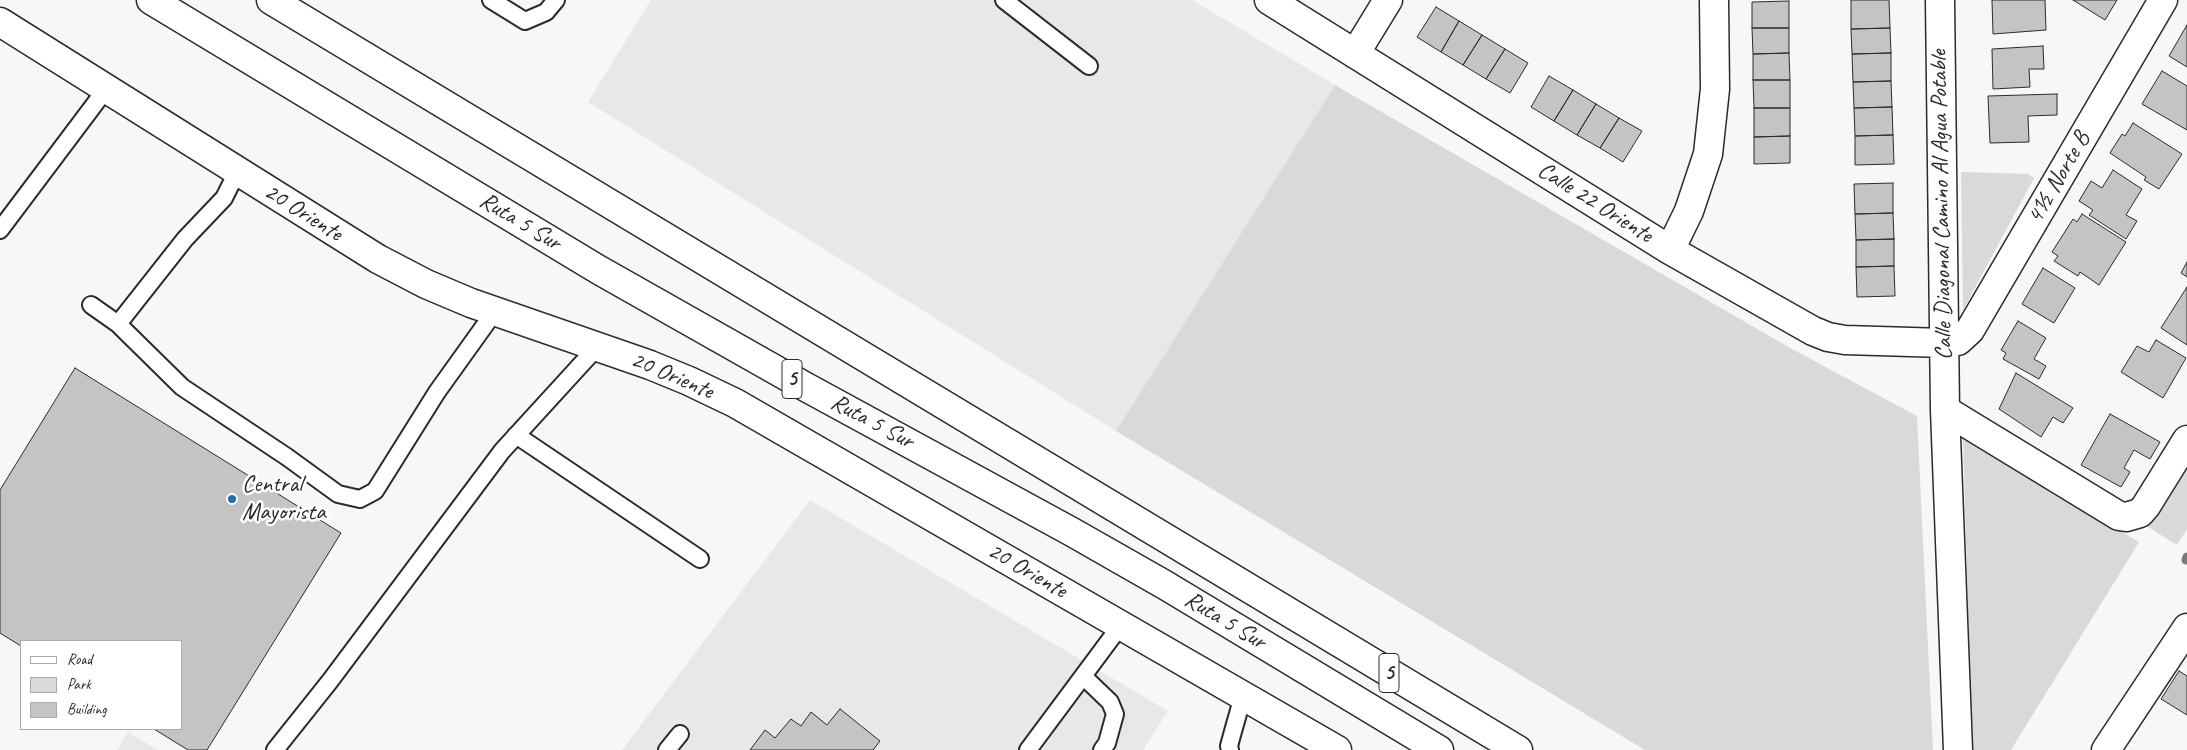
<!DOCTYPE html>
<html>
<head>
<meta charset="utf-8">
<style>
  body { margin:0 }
  #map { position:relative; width:2187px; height:750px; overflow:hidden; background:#f7f7f7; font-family:Caveat,sans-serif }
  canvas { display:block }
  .legend { position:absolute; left:20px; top:640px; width:162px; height:90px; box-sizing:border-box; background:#fff; border:1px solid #aaa; margin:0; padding:6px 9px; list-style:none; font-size:15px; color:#2b2b2b }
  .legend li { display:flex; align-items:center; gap:10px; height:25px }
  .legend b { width:25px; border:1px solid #aaa }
</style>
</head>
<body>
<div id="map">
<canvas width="2187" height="750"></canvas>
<ul class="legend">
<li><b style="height:6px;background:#fff"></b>Road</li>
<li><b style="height:14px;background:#d9d9d9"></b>Park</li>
<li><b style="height:14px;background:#c4c4c4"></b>Building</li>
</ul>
</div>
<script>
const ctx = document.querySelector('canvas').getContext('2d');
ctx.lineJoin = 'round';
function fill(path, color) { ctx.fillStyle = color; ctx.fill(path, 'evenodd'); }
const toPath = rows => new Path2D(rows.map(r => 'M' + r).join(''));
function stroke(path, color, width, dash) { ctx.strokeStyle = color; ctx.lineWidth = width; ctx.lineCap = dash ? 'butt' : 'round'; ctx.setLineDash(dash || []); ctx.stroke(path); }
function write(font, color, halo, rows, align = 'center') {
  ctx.font = font + ' Caveat,sans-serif'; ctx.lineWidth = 5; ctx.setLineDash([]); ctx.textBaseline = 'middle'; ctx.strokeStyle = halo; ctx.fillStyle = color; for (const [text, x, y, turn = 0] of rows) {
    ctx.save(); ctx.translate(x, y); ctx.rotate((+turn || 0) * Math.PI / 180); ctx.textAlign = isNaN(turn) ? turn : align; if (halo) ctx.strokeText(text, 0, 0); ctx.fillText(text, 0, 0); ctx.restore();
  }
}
const built = toPath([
  [651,0,1192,0,1335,85,1116,431,588,102],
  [810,500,1168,711,1143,750,622,750],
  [128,732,158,750,117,750]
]);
const green = toPath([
  [1335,85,1792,349,1917,416,1933,750,1645,750,1116,431],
  [1961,172,2029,174,2034,178,1963,310],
  [1963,436,2139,542,2011,750,1972,750],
  [2187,456,2187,529,2177,545,2145,525]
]);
const stream = toPath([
  [2186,560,2187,557]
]);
const building = toPath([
  [1851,0,1889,0,1890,28,1851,29,1851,0],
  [1992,0,2045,0,2046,30,1993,34,1992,0],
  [2073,0,2117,0,2105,20,2073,0],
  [1789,1,1789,28,1752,28,1752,2,1789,1],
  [1436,7,1459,21,1441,52,1417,37,1436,7],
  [1459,21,1482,35,1463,65,1441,52,1459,21],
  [2187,25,2187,67,2169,56,2187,25],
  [1752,28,1789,28,1789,53,1753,54,1752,28],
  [1890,28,1891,53,1852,54,1851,29,1890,28],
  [1482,35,1505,49,1486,79,1463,65,1482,35],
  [2043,46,2044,69,2029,69,2030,87,1993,89,1992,49,2043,46],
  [1505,49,1528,63,1510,93,1486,79,1505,49],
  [1789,53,1790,80,1753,80,1753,54,1789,53],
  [1891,53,1891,81,1853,82,1852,54,1891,53],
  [2162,71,2187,86,2187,130,2142,104,2162,71],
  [1549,76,1573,90,1554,121,1531,107,1549,76],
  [1753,80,1790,80,1790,108,1754,108,1753,80],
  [1891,81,1892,107,1854,108,1853,82,1891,81],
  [1573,90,1596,104,1577,135,1554,121,1573,90],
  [2057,94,2057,115,2028,116,2029,142,1990,143,1988,96,2057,94],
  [1596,104,1619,118,1600,148,1577,135,1596,104],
  [1892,107,1893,135,1855,136,1854,108,1892,107],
  [1754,108,1790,108,1790,136,1754,137,1754,108],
  [1619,118,1642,131,1623,162,1600,148,1619,118],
  [2133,123,2182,154,2159,189,2144,180,2146,177,2110,153,2122,134,2125,136,2133,123],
  [1893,135,1894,164,1855,165,1855,136,1893,135],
  [1790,136,1790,163,1754,164,1754,137,1790,136],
  [2113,170,2142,189,2126,215,2137,221,2126,239,2089,215,2093,210,2079,201,2091,181,2102,188,2113,170],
  [1893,183,1893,213,1855,214,1854,184,1893,183],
  [1893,213,1894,239,1856,240,1855,214,1893,213],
  [2082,214,2126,242,2099,285,2080,272,2078,276,2054,261,2058,256,2052,252,2073,219,2077,222,2082,214],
  [1894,239,1894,266,1856,267,1856,240,1894,239],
  [2187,262,2187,277,2181,273,2187,262],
  [1894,266,1895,296,1857,297,1856,267,1894,266],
  [2043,268,2075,288,2054,323,2022,304,2043,268],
  [2187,287,2187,345,2161,328,2187,287],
  [2018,321,2046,338,2034,359,2046,366,2039,379,2003,359,2006,353,2001,350,2018,321],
  [2156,340,2186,358,2163,398,2121,372,2137,346,2149,352,2156,340],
  [75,368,341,533,207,750,188,750,154,729,181,729,181,641,21,641,21,646,0,633,0,490,75,368],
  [2016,373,2073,408,2063,423,2053,417,2041,437,1999,409,2016,373],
  [2110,414,2160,442,2150,459,2134,450,2124,468,2130,472,2121,487,2081,465,2110,414],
  [2179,671,2187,676,2187,715,2161,699,2179,671],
  [840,709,880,741,873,750,750,750,765,730,775,738,791,719,801,726,811,712,827,725,840,709]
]);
const lane = toPath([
  [491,0,525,21,546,12,556,0],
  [1004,0,1089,66],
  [0,230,106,89],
  [91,305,118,324,185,239,224,198,237,172],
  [118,324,182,387,287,457,338,494,360,499,375,491,437,392,495,311],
  [516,435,700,559],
  [1084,677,1110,702,1115,714,1107,743,1102,750],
  [275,750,330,681,502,451,598,346],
  [667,750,680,734],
  [1028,750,1121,625],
  [1230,750,1229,746,1232,735,1243,696]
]);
const street = toPath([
  [1269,0,1670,250,1813,331,1828,337,1845,340,1944,343,1958,341,1970,330,2163,0],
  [1940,0,1945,410,1958,750],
  [1355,54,1388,0],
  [1670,250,1689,211,1708,154,1715,89,1714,0],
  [1945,410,2119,516,2126,517,2140,513,2146,506,2187,440],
  [2106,750,2187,628]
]);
const secondary = toPath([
  [0,22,378,259,426,284,471,303,650,365,689,381,735,403,1337,750]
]);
const highway = toPath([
  [151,0,599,270,804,386,1072,532,1165,585,1439,750],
  [271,0,1518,750]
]);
const markers = [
  [232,499,5,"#1f6fb2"]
];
const shields = [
  [792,379,20],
  [1389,673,20]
];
const shieldNames = [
  ["5",792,379],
  ["5",1389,673]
];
const streetNames = [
  ["4½ Norte B",2059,178,-60],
  ["Calle 22 Oriente",1595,203,32],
  ["Calle Diagonal Camino Al Agua Potable",1942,205,-91],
  ["20 Oriente",303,213,32],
  ["Ruta 5 Sur",520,222,31],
  ["20 Oriente",672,376,23],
  ["Ruta 5 Sur",872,422,28],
  ["20 Oriente",1027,571,30],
  ["Ruta 5 Sur",1225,621,31]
];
const poiNames = [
  ["Central",242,485],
  ["Mayorista",242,513]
];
fill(built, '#e8e8e8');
fill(green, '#d9d9d9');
stroke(stream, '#7b7b7b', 9);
fill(building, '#c4c4c4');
stroke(building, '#2b2b2b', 1);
stroke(lane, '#2b2b2b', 20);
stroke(street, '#2b2b2b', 31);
stroke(secondary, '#2b2b2b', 31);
stroke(highway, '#2b2b2b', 31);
stroke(lane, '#fff', 16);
stroke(street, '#fff', 28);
stroke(secondary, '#fff', 28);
stroke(highway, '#fff', 28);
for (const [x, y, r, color] of markers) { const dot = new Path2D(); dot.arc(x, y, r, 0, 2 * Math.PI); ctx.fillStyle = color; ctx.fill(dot); stroke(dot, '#fff', 2); }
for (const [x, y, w] of shields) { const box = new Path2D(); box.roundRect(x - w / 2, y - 19.5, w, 39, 4); ctx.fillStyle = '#fff'; ctx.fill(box); stroke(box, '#2b2b2b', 1); }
write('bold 22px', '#2b2b2b', null, shieldNames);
write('24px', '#2b2b2b', '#fff', streetNames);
write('24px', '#2b2b2b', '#fff', poiNames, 'left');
</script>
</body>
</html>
